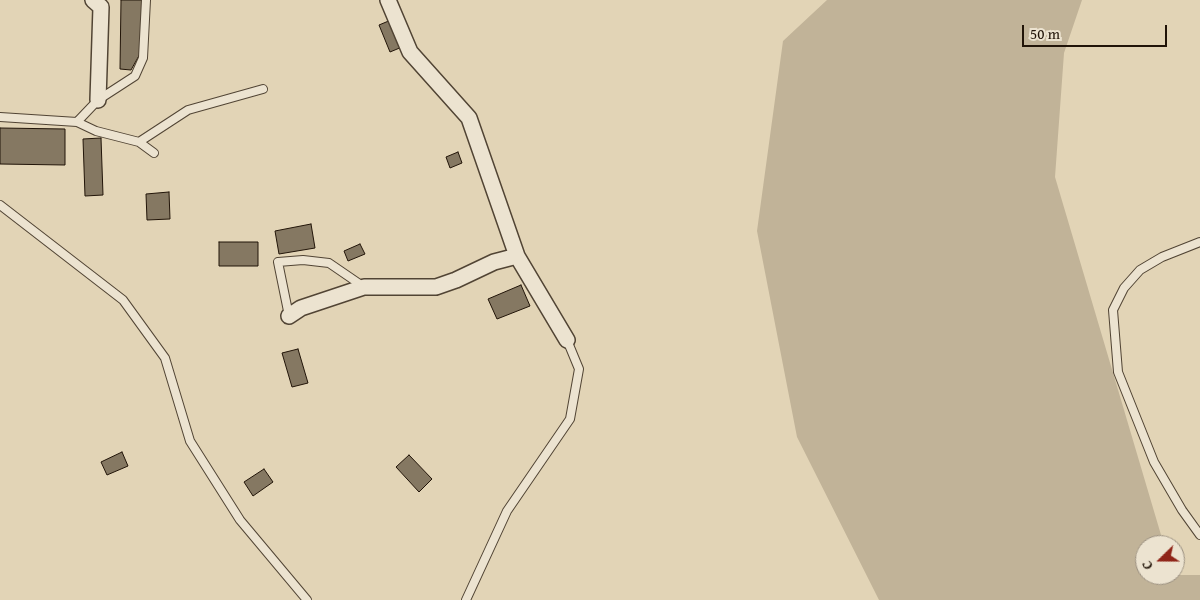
<!DOCTYPE html>
<html>
<head>
<meta charset="utf-8">
<style>
  body { margin:0 }
  #map { position:relative; width:1200px; height:600px; overflow:hidden; background:#e2d4b6; font-family:"Gentium Book Plus",serif }
  canvas { display:block }
  .north { position:absolute; left:1135px; top:535px; width:50px; height:50px; box-sizing:border-box; background:#ece3d0; border:1px solid #9b9080; border-radius:50%; rotate:248deg; font-size:14px; font-weight:700; line-height:20px; text-align:center; color:#211408 }
  .north::after { content:''; display:block; margin:auto; width:18px; height:22px; background:#8f2418; clip-path:polygon(50% 0,100% 100%,50% 72%,0 100%) }
  .scale { position:absolute; left:1022px; top:25px; width:145px; height:22px; box-sizing:border-box; border:2px solid #211408; border-top:0; padding-left:6px; font-size:15px; line-height:18px; white-space:nowrap; color:#211408; -webkit-text-stroke:4px #ece3d0; paint-order:stroke }
</style>
</head>
<body>
<div id="map">
<canvas width="1200" height="600"></canvas>
<div class="north">С</div>
<div class="scale">50 m</div>
</div>
<script>
const ctx = document.querySelector('canvas').getContext('2d');
ctx.lineJoin = 'round';
function fill(path, color) { ctx.fillStyle = color; ctx.fill(path, 'evenodd'); }
const toPath = rows => new Path2D(rows.map(r => 'M' + r).join(''));
function stroke(path, color, width, dash) { ctx.strokeStyle = color; ctx.lineWidth = width; ctx.lineCap = dash ? 'butt' : 'round'; ctx.setLineDash(dash || []); ctx.stroke(path); }
const green = toPath([
  [827,0,1082,0,1064,53,1055,177,1164,545,1145,545,1145,575,1200,575,1200,600,879,600,797,437,757,231,783,41]
]);
const building = toPath([
  [121,0,143,0,141,52,131,70,120,69,121,0],
  [391,20,402,47,390,52,379,25,391,20],
  [0,128,65,129,65,165,0,164,0,128],
  [101,138,103,195,85,196,83,139,101,138],
  [458,152,462,163,450,168,446,157,458,152],
  [169,192,170,219,147,220,146,194,169,192],
  [311,224,315,248,279,254,275,231,311,224],
  [219,242,258,242,258,266,219,266,219,242],
  [360,244,365,254,348,261,344,251,360,244],
  [521,285,530,306,497,319,488,299,521,285],
  [298,349,308,383,292,387,282,353,298,349],
  [122,452,128,466,107,475,101,462,122,452],
  [409,455,432,479,419,492,396,467,409,455],
  [264,469,273,482,253,496,244,482,264,469]
]);
const service = toPath([
  [146,0,143,58,135,76,98,100,77,122,96,131,139,142,154,153],
  [0,117,77,122],
  [139,142,188,110,263,89],
  [0,205,123,300,165,358,190,441,240,520,307,600],
  [1200,242,1162,257,1140,270,1124,288,1113,310,1118,372,1154,462,1182,510,1200,535],
  [289,316,278,262,303,260,329,263,364,287],
  [466,600,507,511,570,419,579,369,567,340]
]);
const minor = toPath([
  [93,0,101,7,98,100],
  [388,0,410,52,469,118,517,256,567,340],
  [289,316,301,308,364,287,436,287,456,280,494,262,517,256]
]);
fill(green, '#c1b398');
fill(building, '#857862');
stroke(building, '#211408', 1);
stroke(service, '#514434', 10);
stroke(minor, '#514434', 18);
stroke(service, '#ece3d0', 8);
stroke(minor, '#ece3d0', 15);
</script>
</body>
</html>
